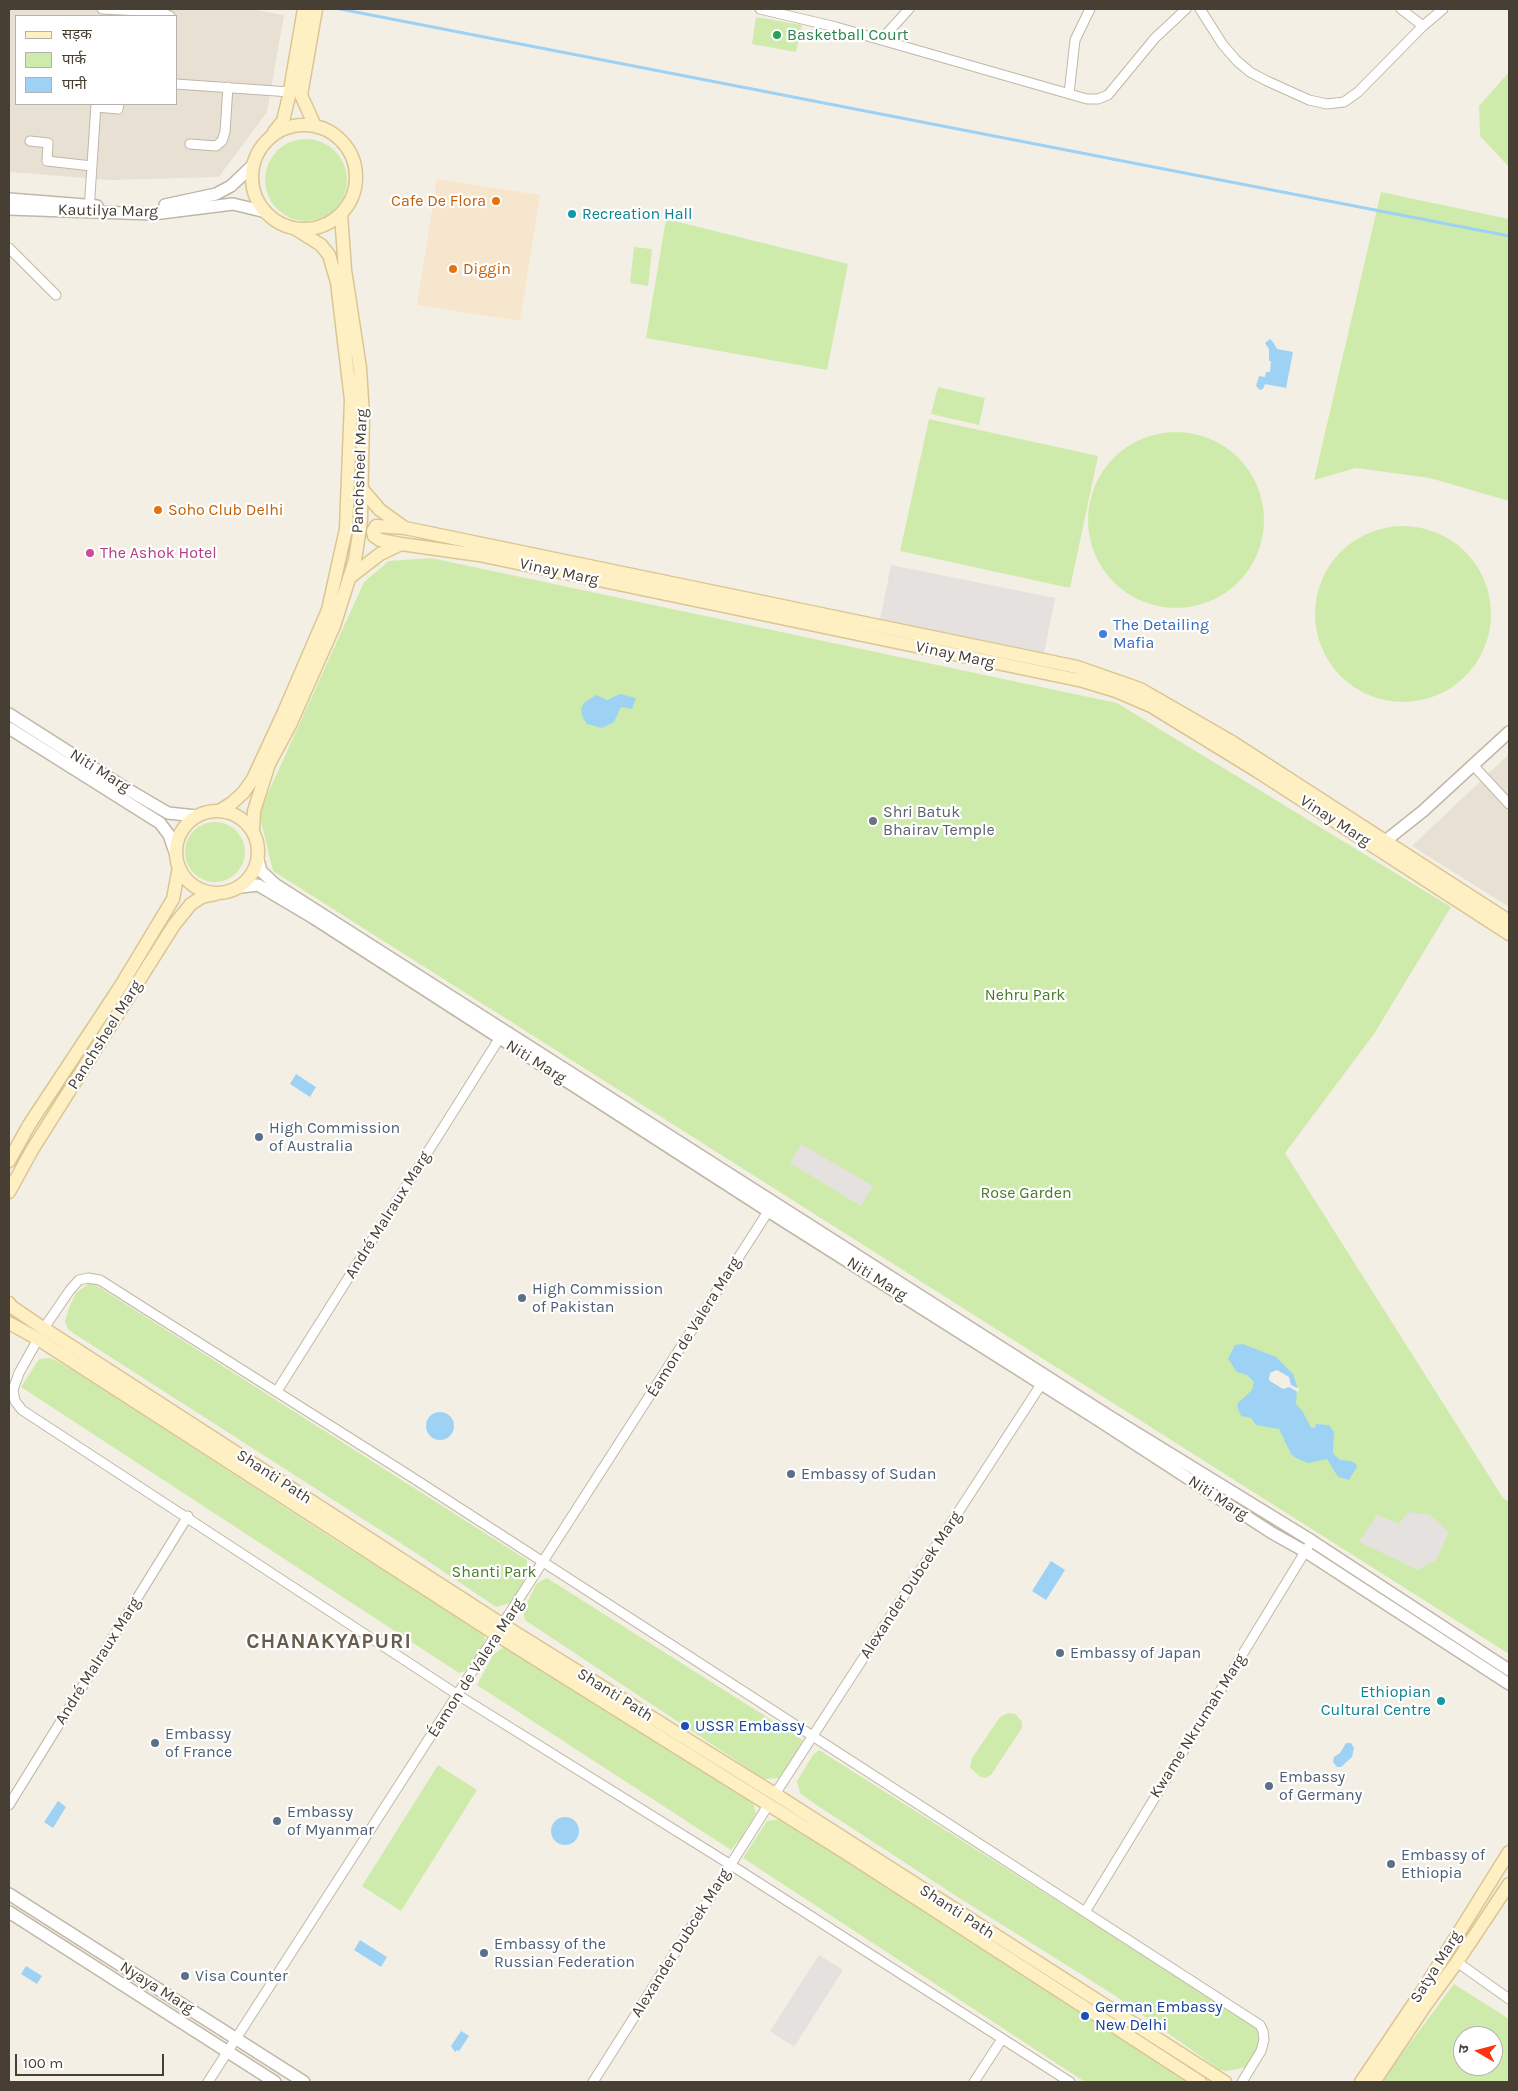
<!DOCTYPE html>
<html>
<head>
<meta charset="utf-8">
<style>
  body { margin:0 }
  #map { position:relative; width:1518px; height:2091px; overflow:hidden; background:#f4efe5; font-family:Karla,"Noto Sans Devanagari",sans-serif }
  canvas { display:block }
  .frame { position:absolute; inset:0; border:10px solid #473f34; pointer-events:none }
  .legend { position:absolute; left:15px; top:15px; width:162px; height:90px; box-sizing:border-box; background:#fff; border:1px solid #b5b2ae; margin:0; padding:6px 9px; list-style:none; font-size:15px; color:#473f34 }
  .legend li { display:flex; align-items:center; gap:10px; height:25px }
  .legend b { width:25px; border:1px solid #b5b2ae }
  .north { position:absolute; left:1453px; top:2026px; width:50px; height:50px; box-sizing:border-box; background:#fff; border:1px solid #b5b2ae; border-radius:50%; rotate:278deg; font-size:14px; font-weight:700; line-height:20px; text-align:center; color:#473f34 }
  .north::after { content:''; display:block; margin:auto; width:18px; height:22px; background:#ff3211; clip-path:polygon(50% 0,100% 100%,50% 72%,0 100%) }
  .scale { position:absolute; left:15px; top:2054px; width:149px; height:22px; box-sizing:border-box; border:2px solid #473f34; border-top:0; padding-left:6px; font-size:15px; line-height:18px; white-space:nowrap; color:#473f34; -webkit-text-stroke:4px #fff; paint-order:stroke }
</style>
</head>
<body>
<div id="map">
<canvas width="1518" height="2091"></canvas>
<div class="frame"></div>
<ul class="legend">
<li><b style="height:6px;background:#fff0c4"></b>सड़क</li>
<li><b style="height:14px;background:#cfebab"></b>पार्क</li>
<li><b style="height:14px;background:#9dd2f5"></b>पानी</li>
</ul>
<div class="north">उ</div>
<div class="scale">100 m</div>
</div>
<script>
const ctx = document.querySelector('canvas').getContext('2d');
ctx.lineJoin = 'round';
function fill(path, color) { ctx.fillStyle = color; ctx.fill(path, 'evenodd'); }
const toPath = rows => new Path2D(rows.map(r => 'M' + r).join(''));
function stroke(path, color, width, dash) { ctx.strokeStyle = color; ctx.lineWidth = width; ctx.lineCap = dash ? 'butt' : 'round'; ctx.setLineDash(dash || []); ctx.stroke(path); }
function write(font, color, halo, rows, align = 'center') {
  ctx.font = font + ' Karla,sans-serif'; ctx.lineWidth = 4.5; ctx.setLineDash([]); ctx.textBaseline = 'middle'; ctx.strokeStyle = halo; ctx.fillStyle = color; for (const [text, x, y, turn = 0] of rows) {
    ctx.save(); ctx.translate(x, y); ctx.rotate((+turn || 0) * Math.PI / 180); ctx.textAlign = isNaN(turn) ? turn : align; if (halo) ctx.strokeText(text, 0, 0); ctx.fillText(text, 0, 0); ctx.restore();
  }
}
const residential = toPath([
  [9,9,250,9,284,15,267,112,219,177,111,180,9,172],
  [16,16,176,16,176,104,16,104],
  [1509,754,1509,907,1412,846]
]);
const commercial = toPath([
  [437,179,540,195,520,321,417,305]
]);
const green = toPath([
  [756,17,802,25,796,52,752,44],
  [1509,72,1509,167,1480,136,1479,106],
  '265 180a41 41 0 1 1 82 0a41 41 0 1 1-82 0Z',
  [1381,192,1509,219,1509,501,1430,478,1356,468,1314,480],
  [666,219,848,264,827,370,646,338],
  [634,247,652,249,648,286,630,283],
  [938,387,985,398,979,425,931,414],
  [929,419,1098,456,1070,588,900,551],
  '1088 520a88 88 0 1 1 176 0a88 88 0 1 1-176 0Z',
  '1315 614a88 88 0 1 1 176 0a88 88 0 1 1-176 0Z',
  [431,558,1117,703,1451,907,1374,1034,1285,1153,1503,1498,1509,1502,1509,1654,273,871,259,813,364,582,389,561],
  '185 852a30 30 0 1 1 60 0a30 30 0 1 1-60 0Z',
  [91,1282,527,1560,527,1575,519,1590,510,1603,496,1607,416,1553,73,1333,68,1329,65,1321,69,1308,76,1293],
  [49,1358,59,1362,101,1388,344,1546,483,1630,485,1639,482,1647,468,1670,459,1673,21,1387,39,1359],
  [547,1578,803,1740,781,1778,764,1779,525,1620,523,1611,537,1583],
  [505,1646,752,1800,756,1813,741,1838,731,1850,477,1685,493,1655],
  [1008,1713,1015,1714,1019,1718,1022,1722,1022,1728,991,1775,985,1778,979,1776,970,1767,972,1758,1000,1717],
  [819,1750,1258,2028,1260,2038,1257,2054,1247,2067,1227,2071,1220,2070,1114,1995,953,1894,818,1806,800,1793,797,1781,813,1755],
  [438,1765,477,1790,401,1911,362,1886],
  [782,1819,1043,1986,1126,2042,1191,2082,1085,2082,743,1858,767,1821],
  [1454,1984,1509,2019,1509,2082,1381,2082],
  [1463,2036,1493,2036,1493,2066,1463,2066]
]);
const parking = toPath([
  [891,565,1055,598,1044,653,880,620],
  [801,1144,873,1186,861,1206,790,1163],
  [1408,1512,1430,1515,1449,1532,1436,1560,1418,1570,1359,1542,1377,1515,1399,1524],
  [819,1955,843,1970,794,2047,770,2031]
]);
const water = toPath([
  [1270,339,1273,342,1277,349,1293,352,1286,388,1265,384,1263,389,1260,390,1256,386,1259,376,1265,377,1266,372,1270,372,1271,361,1269,361,1269,349,1265,343],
  [620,694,636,698,632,709,621,707,614,722,602,728,587,724,583,718,581,709,584,703,596,695,607,700],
  [296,1074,316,1087,310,1097,290,1084],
  [1243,1344,1276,1357,1293,1374,1297,1386,1296,1404,1303,1412,1311,1428,1315,1428,1316,1424,1329,1425,1334,1432,1333,1453,1340,1460,1351,1461,1356,1464,1357,1467,1349,1480,1338,1477,1327,1459,1308,1463,1296,1458,1291,1454,1279,1429,1256,1425,1251,1418,1241,1416,1237,1406,1238,1403,1252,1390,1254,1382,1247,1375,1237,1372,1228,1359,1235,1345],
  '426 1426a14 14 0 1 1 28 0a14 14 0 1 1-28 0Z',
  [1051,1561,1065,1570,1046,1600,1032,1591],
  [1346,1743,1351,1743,1354,1748,1352,1757,1341,1767,1337,1767,1333,1762,1334,1757,1340,1753],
  [58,1801,66,1807,53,1828,44,1822],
  '551 1831a14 14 0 1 1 28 0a14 14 0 1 1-28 0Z',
  [360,1940,387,1957,381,1967,354,1950],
  [26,1966,42,1976,37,1984,21,1974],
  [461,2031,469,2036,459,2051,457,2050,455,2052,451,2046]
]);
const pier = toPath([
  [1277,1370,1289,1377,1291,1385,1299,1389,1298,1392,1289,1387,1283,1389,1270,1381,1269,1379,1270,1373]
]);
const stream = toPath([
  [340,9,1509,236]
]);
const minor = toPath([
  [102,9,161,12,170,16],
  [760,9,836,27,1087,99,1098,99,1108,95,1155,38,1186,9],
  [1200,9,1223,45,1237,61,1250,72,1267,81,1309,100,1327,104,1344,102,1358,92,1423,26],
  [1401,9,1423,26,1443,9],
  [881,40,909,9],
  [176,84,290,92],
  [1069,94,1075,40,1090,9],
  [96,107,118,109,119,104],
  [30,141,48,143,47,161,92,166],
  [190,144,216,146,222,141,225,132,228,87],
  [89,211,96,104],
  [9,248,56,295],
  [1473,765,1509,804],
  [44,1328,70,1290,79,1280,88,1278,100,1280,144,1308,410,1476,1260,2025,1263,2031,1264,2040,1261,2051,1242,2082],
  [38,1339,19,1373,13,1390,15,1401,22,1410,458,1695,731,1865,1070,2082],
  [277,1391,499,1039],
  [775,1794,1044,1380],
  [9,1805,188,1516],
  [1085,1912,1308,1547],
  [1457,1962,1509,1999],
  [208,2082,771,1207],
  [593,2082,769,1804],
  [974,2082,1002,2039]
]);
const tertiary = toPath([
  [9,199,97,206],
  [165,205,216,194,231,186,254,164],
  [9,209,153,214,233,204,266,212],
  [9,714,122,786,168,813,196,816],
  [9,728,160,823,169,835,176,855],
  [1379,846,1423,811,1509,732],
  [258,860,261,871,276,885,1107,1415,1312,1541,1509,1670],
  [241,887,258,885,312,917,768,1211,1100,1421,1272,1533,1306,1552,1509,1684],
  [9,1894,304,2082],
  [9,1912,275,2082]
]);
const secondary = toPath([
  '252 177a52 52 0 1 1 104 0a52 52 0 1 1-104 0Z',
  [315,126,301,95,316,9],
  [274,132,283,121,289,96,304,9],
  [361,488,380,510,405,528,1077,667,1140,689,1232,742,1509,921],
  [405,528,376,526,373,531,374,536,380,540,401,544,479,555,1083,681,1116,691,1151,706,1257,771,1509,934],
  [349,578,380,554,401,544],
  '176 852a41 41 0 1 1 82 0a41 41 0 1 1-82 0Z',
  [219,811,232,803,243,793,253,779,284,712,328,610,346,529,351,400,337,282,329,255,321,245,294,228],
  [253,829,254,811,269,764,290,725,334,626,355,560,361,521,363,416,360,368,345,270,341,214],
  [9,1161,29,1125,120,987,173,899,179,867],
  [9,1192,32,1150,174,925,191,904,202,897,216,894],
  [9,1303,12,1307,34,1322,503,1625,775,1794,1225,2082],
  [9,1323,38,1339,497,1635,849,1855,1200,2082],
  [1361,2082,1423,1990,1509,1852],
  [1374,2082,1425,2006,1457,1962,1509,1884]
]);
const markers = [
  [777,35,5,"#2e9e5b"],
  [496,201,5,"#e8710a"],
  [572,214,5,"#0f9aa8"],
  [453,269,5,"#e8710a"],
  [158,510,5,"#e8710a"],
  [90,553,5,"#d1479c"],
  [1103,634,5,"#3f7fe0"],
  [873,821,5,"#6b7280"],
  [259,1137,5,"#5c6f8a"],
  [522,1298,5,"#5c6f8a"],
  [791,1474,5,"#5c6f8a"],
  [1060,1653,5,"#5c6f8a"],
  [1441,1701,5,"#0f9aa8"],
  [685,1726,5,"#1a4fb4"],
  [155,1743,5,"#5c6f8a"],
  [1269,1786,5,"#5c6f8a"],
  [277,1821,5,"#5c6f8a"],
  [1391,1864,5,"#5c6f8a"],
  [484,1953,5,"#5c6f8a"],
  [185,1976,5,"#5c6f8a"],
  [1085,2016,5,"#1a4fb4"]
];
const leisureNames = [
  ["Basketball Court",787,35]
];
const foodNames = [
  ["Cafe De Flora",486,201,"right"],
  ["Diggin",463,269],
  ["Soho Club Delhi",168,510]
];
const streetNames = [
  ["Kautilya Marg",108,211,1],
  ["Panchsheel Marg",360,471,-88],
  ["Vinay Marg",559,572,12],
  ["Vinay Marg",955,655,12],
  ["Niti Marg",100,771,32],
  ["Vinay Marg",1335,821,33],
  ["Panchsheel Marg",105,1035,-58],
  ["Niti Marg",536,1062,32],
  ["André Malraux Marg",388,1215,-58],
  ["Niti Marg",877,1279,32],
  ["Éamon de Valera Marg",694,1327,-58],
  ["Shanti Path",274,1477,33],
  ["Niti Marg",1218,1498,33],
  ["Alexander Dubcek Marg",911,1585,-57],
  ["André Malraux Marg",98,1661,-58],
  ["Éamon de Valera Marg",476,1668,-57],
  ["Shanti Path",615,1695,32],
  ["Kwame Nkrumah Marg",1198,1726,-58],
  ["Shanti Path",957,1912,33],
  ["Alexander Dubcek Marg",681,1943,-58],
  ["Satya Marg",1436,1967,-58],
  ["Nyaya Marg",157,1988,32]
];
const cultureNames = [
  ["Recreation Hall",582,214],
  ["Ethiopian",1431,1692,"right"],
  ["Cultural Centre",1431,1710,"right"]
];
const hotelNames = [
  ["The Ashok Hotel",100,553]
];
const shopNames = [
  ["The Detailing",1113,625],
  ["Mafia",1113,643]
];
const worshipNames = [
  ["Shri Batuk",883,812],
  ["Bhairav Temple",883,830]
];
const parkNames = [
  ["Nehru Park",1025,995],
  ["Rose Garden",1026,1193],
  ["Shanti Park",494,1572]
];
const serviceNames = [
  ["High Commission",269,1128],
  ["of Australia",269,1146],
  ["High Commission",532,1289],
  ["of Pakistan",532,1307],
  ["Embassy of Sudan",801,1474],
  ["Embassy of Japan",1070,1653],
  ["Embassy",165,1734],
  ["of France",165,1752],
  ["Embassy",1279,1777],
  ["of Germany",1279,1795],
  ["Embassy",287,1812],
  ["of Myanmar",287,1830],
  ["Embassy of",1401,1855],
  ["Ethiopia",1401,1873],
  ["Embassy of the",494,1944],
  ["Russian Federation",494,1962],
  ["Visa Counter",195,1976]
];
const transitNames = [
  ["USSR Embassy",695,1726],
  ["German Embassy",1095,2007],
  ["New Delhi",1095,2025]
];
const districtNames = [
  ["CHANAKYAPURI",329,1642]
];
fill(residential, '#e8e1d3');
fill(commercial, '#f7e6ce');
fill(green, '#cfebab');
fill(parking, '#e4e1de');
fill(water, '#9dd2f5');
fill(pier, '#f4efe5');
stroke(stream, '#9dd2f5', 3);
stroke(minor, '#c0b7a7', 11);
stroke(tertiary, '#c0b7a7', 14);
stroke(secondary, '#dac693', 15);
stroke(minor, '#fff', 9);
stroke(tertiary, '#fff', 11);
stroke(secondary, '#fff0c4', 12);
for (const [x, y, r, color] of markers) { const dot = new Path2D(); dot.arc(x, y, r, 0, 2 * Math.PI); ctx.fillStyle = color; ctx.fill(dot); stroke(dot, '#fff', 2); }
write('16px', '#27864d', '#fff', leisureNames, 'left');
write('16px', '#c56008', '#fff', foodNames, 'left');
write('16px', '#473f34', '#fff', streetNames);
write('16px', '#0d838f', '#fff', cultureNames, 'left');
write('16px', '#b23c85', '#fff', hotelNames, 'left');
write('16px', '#366cbe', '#fff', shopNames, 'left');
write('16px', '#5b616d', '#fff', worshipNames, 'left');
write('16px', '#467c24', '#fff', parkNames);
write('16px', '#4e5e75', '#fff', serviceNames, 'left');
write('16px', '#164399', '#fff', transitNames, 'left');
ctx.letterSpacing = '1px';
write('bold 21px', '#6a5d4b', '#fff', districtNames);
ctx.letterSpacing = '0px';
</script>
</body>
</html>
